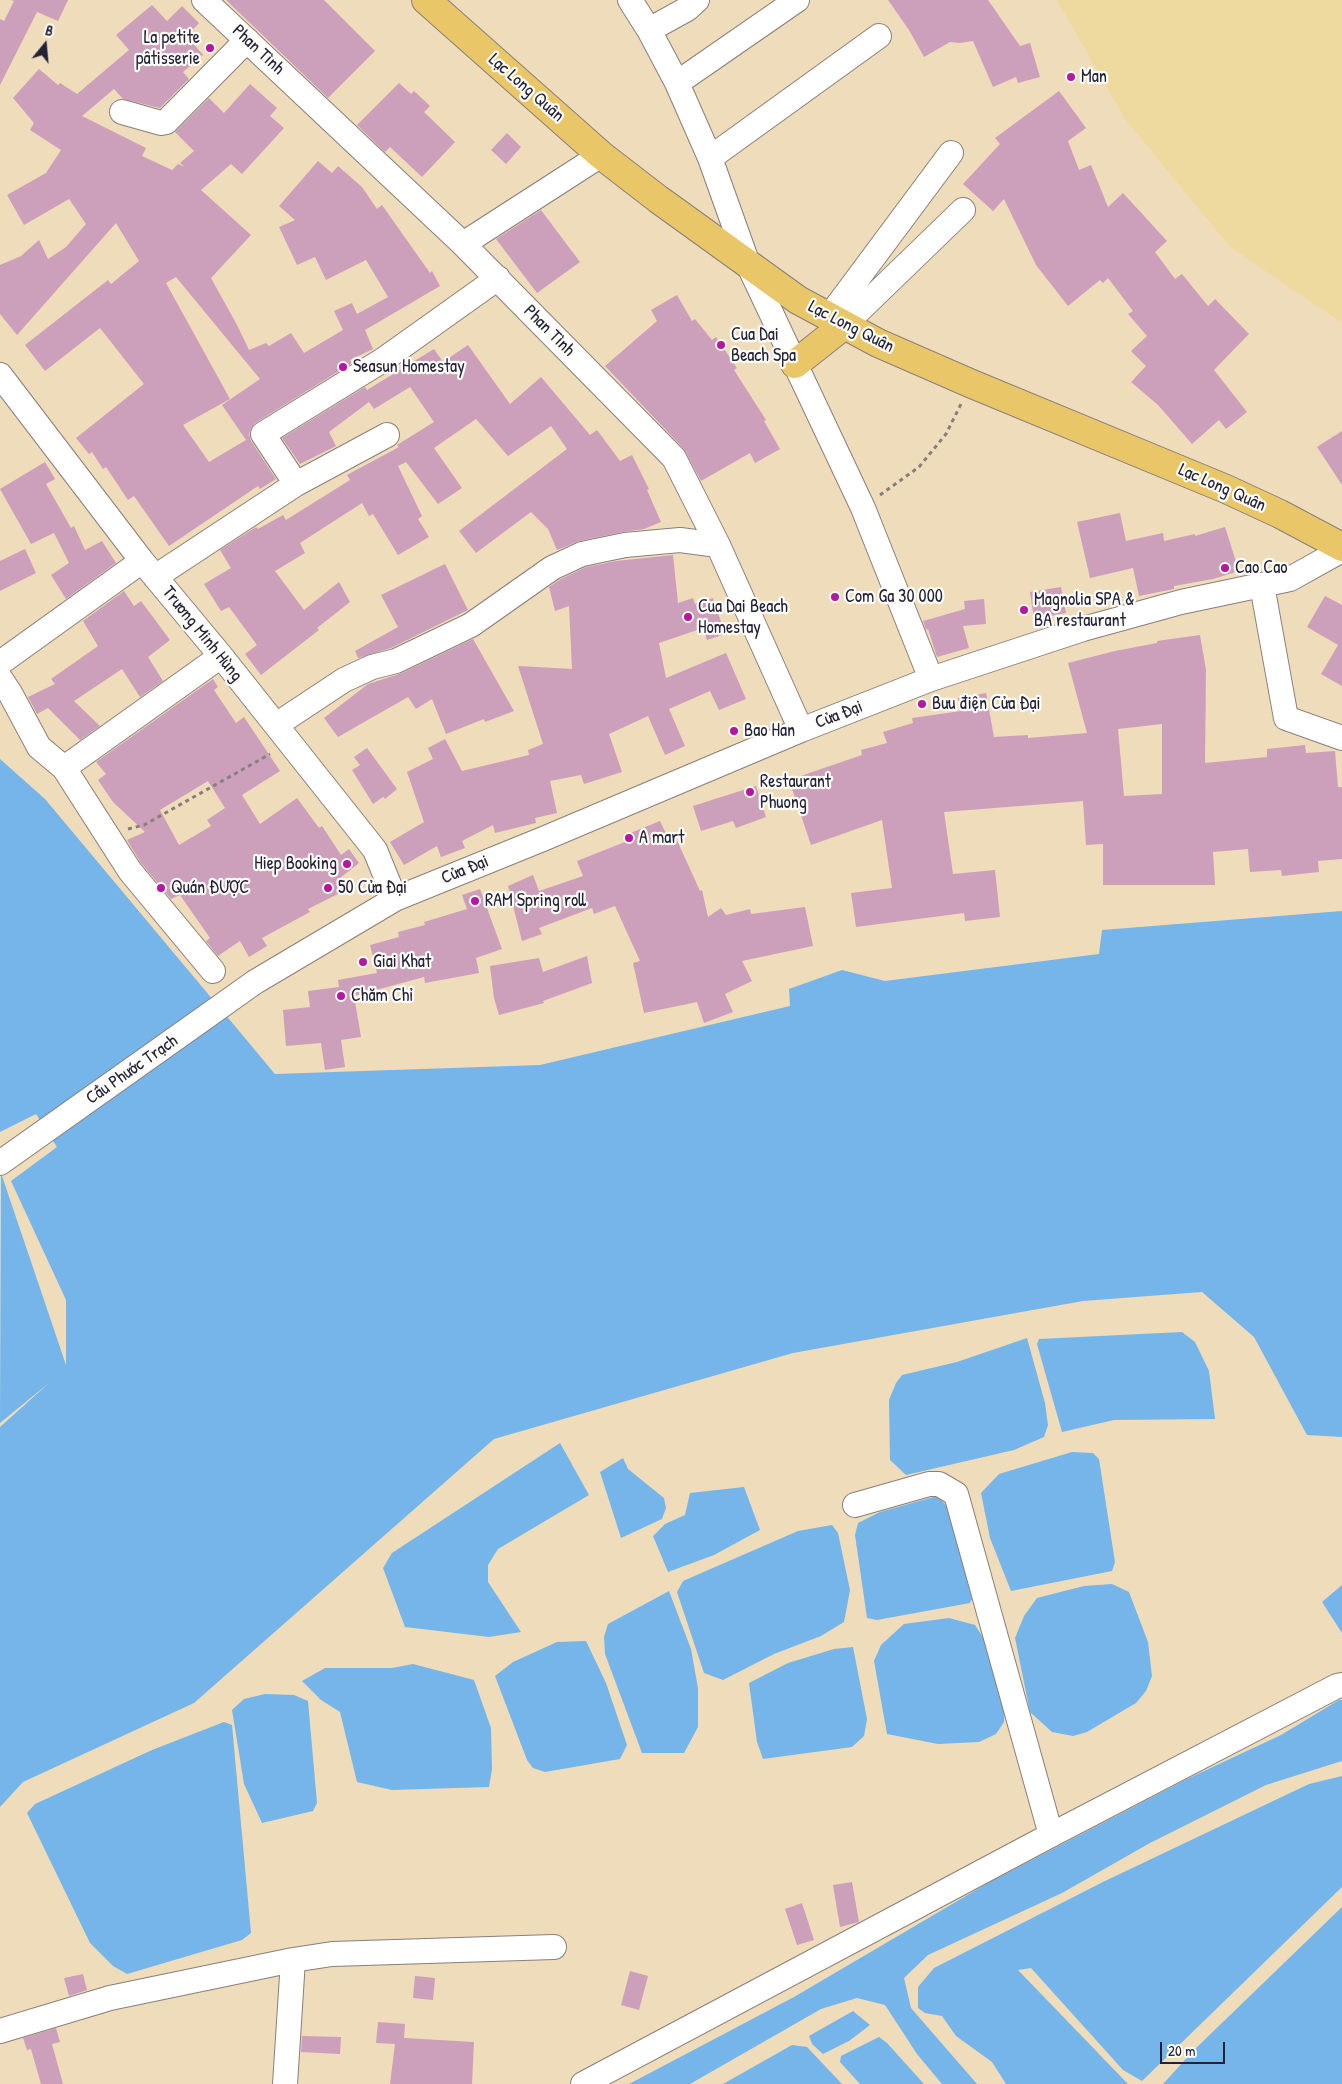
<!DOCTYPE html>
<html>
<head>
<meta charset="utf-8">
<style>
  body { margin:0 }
  #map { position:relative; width:1342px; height:2084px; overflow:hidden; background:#efdcbb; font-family:"Patrick Hand",sans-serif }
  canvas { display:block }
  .north { position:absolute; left:20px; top:20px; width:50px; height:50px; -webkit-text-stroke:4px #fdfcf7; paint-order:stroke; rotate:17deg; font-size:14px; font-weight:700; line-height:20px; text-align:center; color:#22223b }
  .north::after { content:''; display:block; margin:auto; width:18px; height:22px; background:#22223b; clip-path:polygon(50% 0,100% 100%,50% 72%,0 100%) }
  .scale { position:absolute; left:1160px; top:2042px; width:65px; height:22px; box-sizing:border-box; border:2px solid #22223b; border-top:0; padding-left:6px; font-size:15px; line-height:18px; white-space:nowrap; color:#22223b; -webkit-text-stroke:4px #fdfcf7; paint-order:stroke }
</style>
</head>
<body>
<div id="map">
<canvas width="1342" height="2084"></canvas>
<div class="north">B</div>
<div class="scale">20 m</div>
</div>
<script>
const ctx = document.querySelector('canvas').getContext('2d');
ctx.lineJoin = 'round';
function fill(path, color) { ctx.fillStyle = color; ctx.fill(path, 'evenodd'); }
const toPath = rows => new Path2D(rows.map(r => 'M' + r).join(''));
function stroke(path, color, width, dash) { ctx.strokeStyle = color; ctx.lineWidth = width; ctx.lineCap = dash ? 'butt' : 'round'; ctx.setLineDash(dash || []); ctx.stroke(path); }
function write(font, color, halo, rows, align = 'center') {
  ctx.font = font + ' "Patrick Hand",sans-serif'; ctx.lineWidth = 4.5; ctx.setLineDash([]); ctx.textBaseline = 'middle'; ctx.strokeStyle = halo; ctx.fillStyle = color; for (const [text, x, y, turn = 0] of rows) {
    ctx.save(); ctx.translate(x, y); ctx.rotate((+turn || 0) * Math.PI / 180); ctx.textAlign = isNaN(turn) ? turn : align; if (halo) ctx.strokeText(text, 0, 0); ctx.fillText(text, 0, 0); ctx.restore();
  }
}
const sand = toPath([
  [1057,0,1342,0,1342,323,1230,247,1125,119]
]);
const water = toPath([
  [0,759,45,799,275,1074,540,1065,790,1006,789,989,842,970,885,981,1099,954,1102,930,1342,911,1342,1437,1307,1435,1254,1337,1202,1292,1083,1301,793,1353,494,1439,194,1703,23,1782,0,1807,0,1427,49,1383,0,1423,1,1173,66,1365,66,1300,11,1181,57,1147,36,1114,0,1132],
  [1182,1332,1195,1342,1209,1371,1215,1419,1114,1420,1062,1432,1037,1344,1039,1339],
  [1027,1338,1045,1403,1048,1425,1044,1437,1014,1450,906,1475,890,1460,889,1400,896,1383,902,1375,957,1362],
  [560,1443,589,1495,498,1549,488,1565,488,1582,521,1632,489,1637,405,1627,383,1568,392,1553],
  [1072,1452,1093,1453,1099,1459,1115,1562,1112,1571,1011,1591,990,1538,981,1493,999,1474],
  [623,1458,628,1469,664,1498,666,1508,662,1519,621,1538,600,1472],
  [744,1487,760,1530,714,1555,668,1572,653,1536,665,1524,685,1515,690,1493],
  [937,1496,948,1507,972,1599,970,1603,877,1620,867,1618,855,1535,858,1523,880,1512],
  [832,1525,838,1533,850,1590,844,1622,821,1636,774,1654,723,1680,704,1673,677,1592,683,1581,798,1531],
  [1112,1584,1129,1592,1148,1642,1152,1676,1146,1691,1136,1703,1087,1732,1073,1736,1052,1732,1030,1712,1015,1638,1024,1616,1037,1598,1084,1586],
  [1342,1585,1342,1633,1322,1602],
  [669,1591,691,1649,698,1688,698,1727,684,1753,642,1753,605,1654,604,1637,608,1624],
  [949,1618,975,1625,990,1648,1005,1693,1004,1722,996,1734,979,1742,938,1744,887,1734,874,1661,881,1645,904,1624],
  [586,1641,606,1683,627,1745,620,1759,545,1772,533,1768,527,1760,495,1676,513,1662,557,1642],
  [853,1647,867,1719,864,1736,852,1747,763,1759,757,1742,749,1683,788,1663,834,1649],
  [413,1664,474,1680,491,1728,492,1769,489,1787,392,1790,357,1782,340,1712,321,1700,302,1681,325,1668,392,1668],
  [265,1694,294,1695,308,1701,317,1803,313,1811,262,1823,244,1784,232,1710,244,1699],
  [1339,1700,1342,1700,1342,1761,1266,1785,1150,1843,1062,1893,928,1955,904,1978,911,2008,977,2084,942,2084,917,2054,885,2005,857,1998,821,2009,690,2084,629,2084,794,1997,988,1883,1187,1779,1281,1735],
  [224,1722,232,1725,251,1933,242,1940,127,1974,113,1966,90,1943,27,1813,35,1804,152,1750],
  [1342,1776,1342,1887,1142,2081,1123,2070,1031,1968,1018,1970,1128,2084,1006,2084,992,2062,956,2036,942,2016,925,2013,918,2008,918,1987,934,1968,1105,1881,1309,1784],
  [1342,1907,1342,2084,1163,2084,1194,2050],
  [853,2011,870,2025,849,2041,823,2054,812,2044,809,2036],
  [879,2037,887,2043,924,2084,860,2084,840,2062,841,2056],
  [792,2045,807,2047,842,2084,723,2084]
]);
const building = toPath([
  [11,0,68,0,58,21,37,12,0,85,0,19,4,21,14,1],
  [226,0,324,0,375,51,328,98],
  [888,0,988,0,1020,46,1030,43,1040,77,1018,83,1016,77,993,87,973,41,960,43,950,42,924,57,909,30],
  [152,5,167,21,182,6,199,23,187,36,203,55,183,72,189,79,160,108,123,99,114,89,82,116,146,148,142,156,172,170,178,164,185,167,180,163,194,151,175,132,209,98,224,113,250,84,277,108,270,116,284,128,242,174,231,164,201,190,251,235,211,278,237,325,249,350,266,343,269,346,291,333,304,353,343,330,334,311,352,303,357,314,388,297,366,260,326,280,315,257,297,265,279,227,295,220,279,206,318,161,332,173,338,166,362,187,377,209,382,205,430,273,432,271,440,286,365,330,373,349,350,360,352,363,255,423,251,428,249,434,251,441,276,479,260,489,258,486,169,546,134,496,128,500,106,467,103,469,92,452,89,454,76,438,144,384,100,328,45,371,25,345,108,280,111,284,139,261,116,223,17,335,0,314,0,265,21,256,39,240,48,259,66,247,86,224,69,199,24,225,7,195,46,173,61,150,30,130,34,123,13,98,39,69,58,85,60,83,77,94,129,50,116,35],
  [176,277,260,379,222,405,246,440,209,462,183,425,230,399,166,283],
  [399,83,411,94,414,91,430,106,424,112,455,142,422,177,390,147,385,152,357,125],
  [1059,91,1086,128,1068,141,1079,170,1091,165,1108,207,1123,193,1167,241,1155,252,1175,279,1182,274,1208,306,1215,299,1249,334,1214,370,1247,412,1226,429,1219,420,1192,444,1158,405,1131,382,1146,366,1131,351,1147,336,1128,314,1133,311,1108,278,1103,283,1100,280,1068,306,1036,265,1004,199,993,211,963,184,1000,144,995,138],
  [507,133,521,147,506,164,491,150],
  [541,210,580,262,537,293,496,239],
  [677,295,692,321,695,319,712,340,716,337,737,368,734,370,766,420,764,421,780,449,755,463,750,453,701,481,684,449,605,366,657,321,651,310],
  [468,345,510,404,541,377,590,435,597,430,620,461,632,455,649,489,647,490,661,522,644,529,622,532,579,541,557,550,548,529,531,512,476,553,459,531,567,449,551,426,508,456,476,419,434,448,462,488,438,504,406,462,398,466,422,516,418,519,429,537,398,555,373,514,369,516,362,503,300,543,305,553,275,571,304,610,339,582,350,602,317,628,319,630,261,675,245,654,257,645,229,607,221,611,204,584,231,568,220,550,256,527,258,529,283,515,286,520,350,480,347,475,399,447,397,445,434,422,410,387,374,409,369,402,329,432,336,446,300,464,282,438,365,387,367,390,434,349,443,362],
  [1342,431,1342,485,1317,447],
  [45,462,55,479,46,484,71,528,74,526,85,550,102,541,116,563,66,599,51,575,69,563,54,533,31,544,0,489],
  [1120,513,1126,541,1163,533,1164,541,1195,534,1195,536,1225,527,1239,571,1213,579,1174,586,1174,589,1139,596,1133,568,1090,578,1077,522],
  [25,549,36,573,0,591,0,561],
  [673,555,678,603,693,598,695,604,713,598,725,634,707,640,703,628,659,643,666,678,726,653,746,699,719,710,710,691,669,709,685,746,665,755,648,716,609,734,622,772,584,784,581,775,550,781,557,813,535,818,536,823,495,833,493,825,462,841,465,848,441,857,437,846,404,865,390,842,424,822,407,772,433,759,428,748,445,739,462,771,529,755,528,750,543,744,518,666,572,669,569,606,555,611,549,587,559,580,586,567,616,561],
  [445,564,468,610,391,648,358,658,355,651,398,627,381,595],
  [1061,587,1066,613,1034,619,1030,592],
  [124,591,134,606,141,601,170,640,148,657,163,681,140,697,122,669,74,701,100,726,80,740,48,708,37,714,28,697,55,684,51,679,98,646,83,621],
  [1325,596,1342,605,1342,686,1321,674,1338,645,1307,627],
  [984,599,986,624,963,626,969,648,937,657,928,629,926,630,923,621,965,609,964,601],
  [1200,635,1206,670,1205,763,1267,757,1267,749,1305,745,1306,753,1335,751,1338,787,1342,787,1342,859,1318,861,1319,872,1282,876,1281,870,1250,872,1248,849,1213,852,1215,885,1103,885,1103,844,1086,845,1083,801,944,812,953,874,995,870,1000,917,965,921,964,913,856,927,851,893,892,888,882,820,811,845,789,780,862,755,861,750,887,743,883,732,913,723,912,718,961,711,958,698,986,693,994,737,1028,735,1028,738,1087,733,1068,663,1115,651,1157,643,1157,641],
  [1162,724,1162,794,1124,796,1118,729],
  [473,639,514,711,485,722,484,719,446,734,432,699,416,709,408,697,338,737,324,718,368,684,402,673],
  [213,679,218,687,214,690,236,723,244,717,280,771,242,795,260,824,297,798,319,828,322,826,341,855,349,849,359,863,340,878,346,890,308,909,310,912,262,938,267,946,249,957,240,941,218,956,206,941,210,938,180,895,171,899,141,863,127,840,145,832,113,802,98,780,106,774,96,762],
  [208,781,225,808,207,820,211,826,179,845,160,810],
  [367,748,397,789,385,799,383,797,373,804,352,770,360,765,354,757],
  [756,786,766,817,736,828,733,821,701,831,693,806],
  [660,821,669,840,675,836,700,891,702,890,708,917,721,908,726,915,750,909,751,914,805,907,813,946,742,961,752,981,725,994,733,1012,704,1023,697,1002,644,1013,633,963,640,961,615,906,594,914,592,908,539,928,542,934,522,941,508,886,533,875,539,891,583,876,577,861,625,842,623,836],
  [480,889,502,949,476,958,479,973,425,983,424,977,354,996,361,1037,341,1040,345,1067,325,1070,321,1043,286,1046,283,1010,310,1007,308,991,339,987,338,980,377,973,370,945,399,937,398,932,425,925,424,922,467,909,462,895],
  [587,956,592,983,543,1001,544,1003,499,1015,494,998,490,966,539,958,543,972],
  [852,1882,859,1922,840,1927,833,1885],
  [802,1903,814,1940,797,1945,785,1909],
  [630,1971,648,1976,639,2010,621,2005],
  [83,1974,87,1990,69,1996,64,1978],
  [415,1976,435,1978,433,2000,413,1998],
  [378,2022,405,2024,404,2038,474,2042,472,2084,390,2084,395,2044,376,2043],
  [56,2028,60,2042,52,2044,63,2084,41,2084,31,2049,27,2050,23,2038],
  [302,2036,341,2037,340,2054,301,2052]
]);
const path = toPath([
  [880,495,919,467,946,434,961,404],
  [128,829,144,825,270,754]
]);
const minor = toPath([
  [204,0,463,244,674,458,718,545,801,730],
  [630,0,649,30,677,83,710,158,748,264,863,508,931,679],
  [649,30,687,9,697,0],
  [677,83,797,0],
  [122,112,161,123,166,122,247,40],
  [710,158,879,36],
  [463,244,601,155],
  [829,317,951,153],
  [843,326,963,210],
  [0,375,142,561,221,656,375,850,395,899],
  [296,484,263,434,383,360,498,278],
  [155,577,296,484,387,435],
  [1262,585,1286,718,1342,738],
  [0,663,142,561],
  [0,678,10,693,39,747,64,768,130,871,213,971],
  [276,725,344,680,372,667,396,661,471,625,552,568,582,554,625,545,680,540,718,545],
  [64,768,221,656],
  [0,1163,255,982,395,899,543,839,801,730,931,679,1083,629,1181,602,1290,579,1342,550],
  [855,1505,929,1484,939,1484,956,1494,1051,1835],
  [0,2031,110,1998,293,1960,332,1954,554,1947],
  [285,2084,293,1960],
  [583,2084,1051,1835,1337,1686,1342,1685]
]);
const major = toPath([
  [426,0,601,155,658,199,798,300,878,343,972,384,1226,489,1280,514,1342,547],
  [795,364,843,326]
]);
const markers = [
  [210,48,5,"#b5179e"],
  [1071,77,5,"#b5179e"],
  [721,345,5,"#b5179e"],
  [343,367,5,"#b5179e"],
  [1225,568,5,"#b5179e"],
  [835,597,5,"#b5179e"],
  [1024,610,5,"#b5179e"],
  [688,617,5,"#b5179e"],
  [922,704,5,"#b5179e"],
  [734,731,5,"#b5179e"],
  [750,792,5,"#b5179e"],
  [629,838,5,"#b5179e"],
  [347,864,5,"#b5179e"],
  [161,888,5,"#b5179e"],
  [328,888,5,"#b5179e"],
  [475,901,5,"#b5179e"],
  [363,962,5,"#b5179e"],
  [341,996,5,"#b5179e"]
];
const poiNames = [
  ["La petite",200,38,"right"],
  ["pâtisserie",200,59,"right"],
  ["Man",1081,77],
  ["Cua Dai",731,335],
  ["Beach Spa",731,356],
  ["Seasun Homestay",353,367],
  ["Cao Cao",1235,568],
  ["Com Ga 30 000",845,597],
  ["Magnolia SPA &",1034,600],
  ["BA restaurant",1034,621],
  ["Cua Dai Beach",698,607],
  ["Homestay",698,628],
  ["Bưu điện Cửa Đại",932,704],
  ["Bao Han",744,731],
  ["Restaurant",760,782],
  ["Phuong",760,803],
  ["A mart",639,838],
  ["Hiep Booking",337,864,"right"],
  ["Quán ĐƯỢC",171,888],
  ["50 Cửa Đại",338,888],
  ["RAM Spring roll",485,901],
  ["Giai Khat",373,962],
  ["Chăm Chỉ",351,996]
];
const streetNames = [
  ["Phan Tình",258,50,43],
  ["Lạc Long Quân",526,88,41],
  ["Lạc Long Quân",851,327,27],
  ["Phan Tình",549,331,45],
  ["Lạc Long Quân",1222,488,24],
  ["Trương Minh Hùng",202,634,51],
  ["Cửa Đại",839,715,-21],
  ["Cửa Đại",465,870,-22],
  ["Cầu Phước Trạch",132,1070,-35]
];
fill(sand, '#eeda9e');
fill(water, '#75b5e9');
fill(building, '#cc9fba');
stroke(minor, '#887f7b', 26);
stroke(major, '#887f7b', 30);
stroke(path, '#887f7b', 3, [4, 4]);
stroke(minor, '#fff', 24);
stroke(major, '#e9c769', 28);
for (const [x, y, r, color] of markers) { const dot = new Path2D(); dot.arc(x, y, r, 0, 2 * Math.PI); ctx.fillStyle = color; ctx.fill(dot); stroke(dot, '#fdfcf7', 2); }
write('18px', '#22223b', '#fdfcf7', poiNames, 'left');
write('18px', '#22223b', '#fdfcf7', streetNames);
</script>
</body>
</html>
